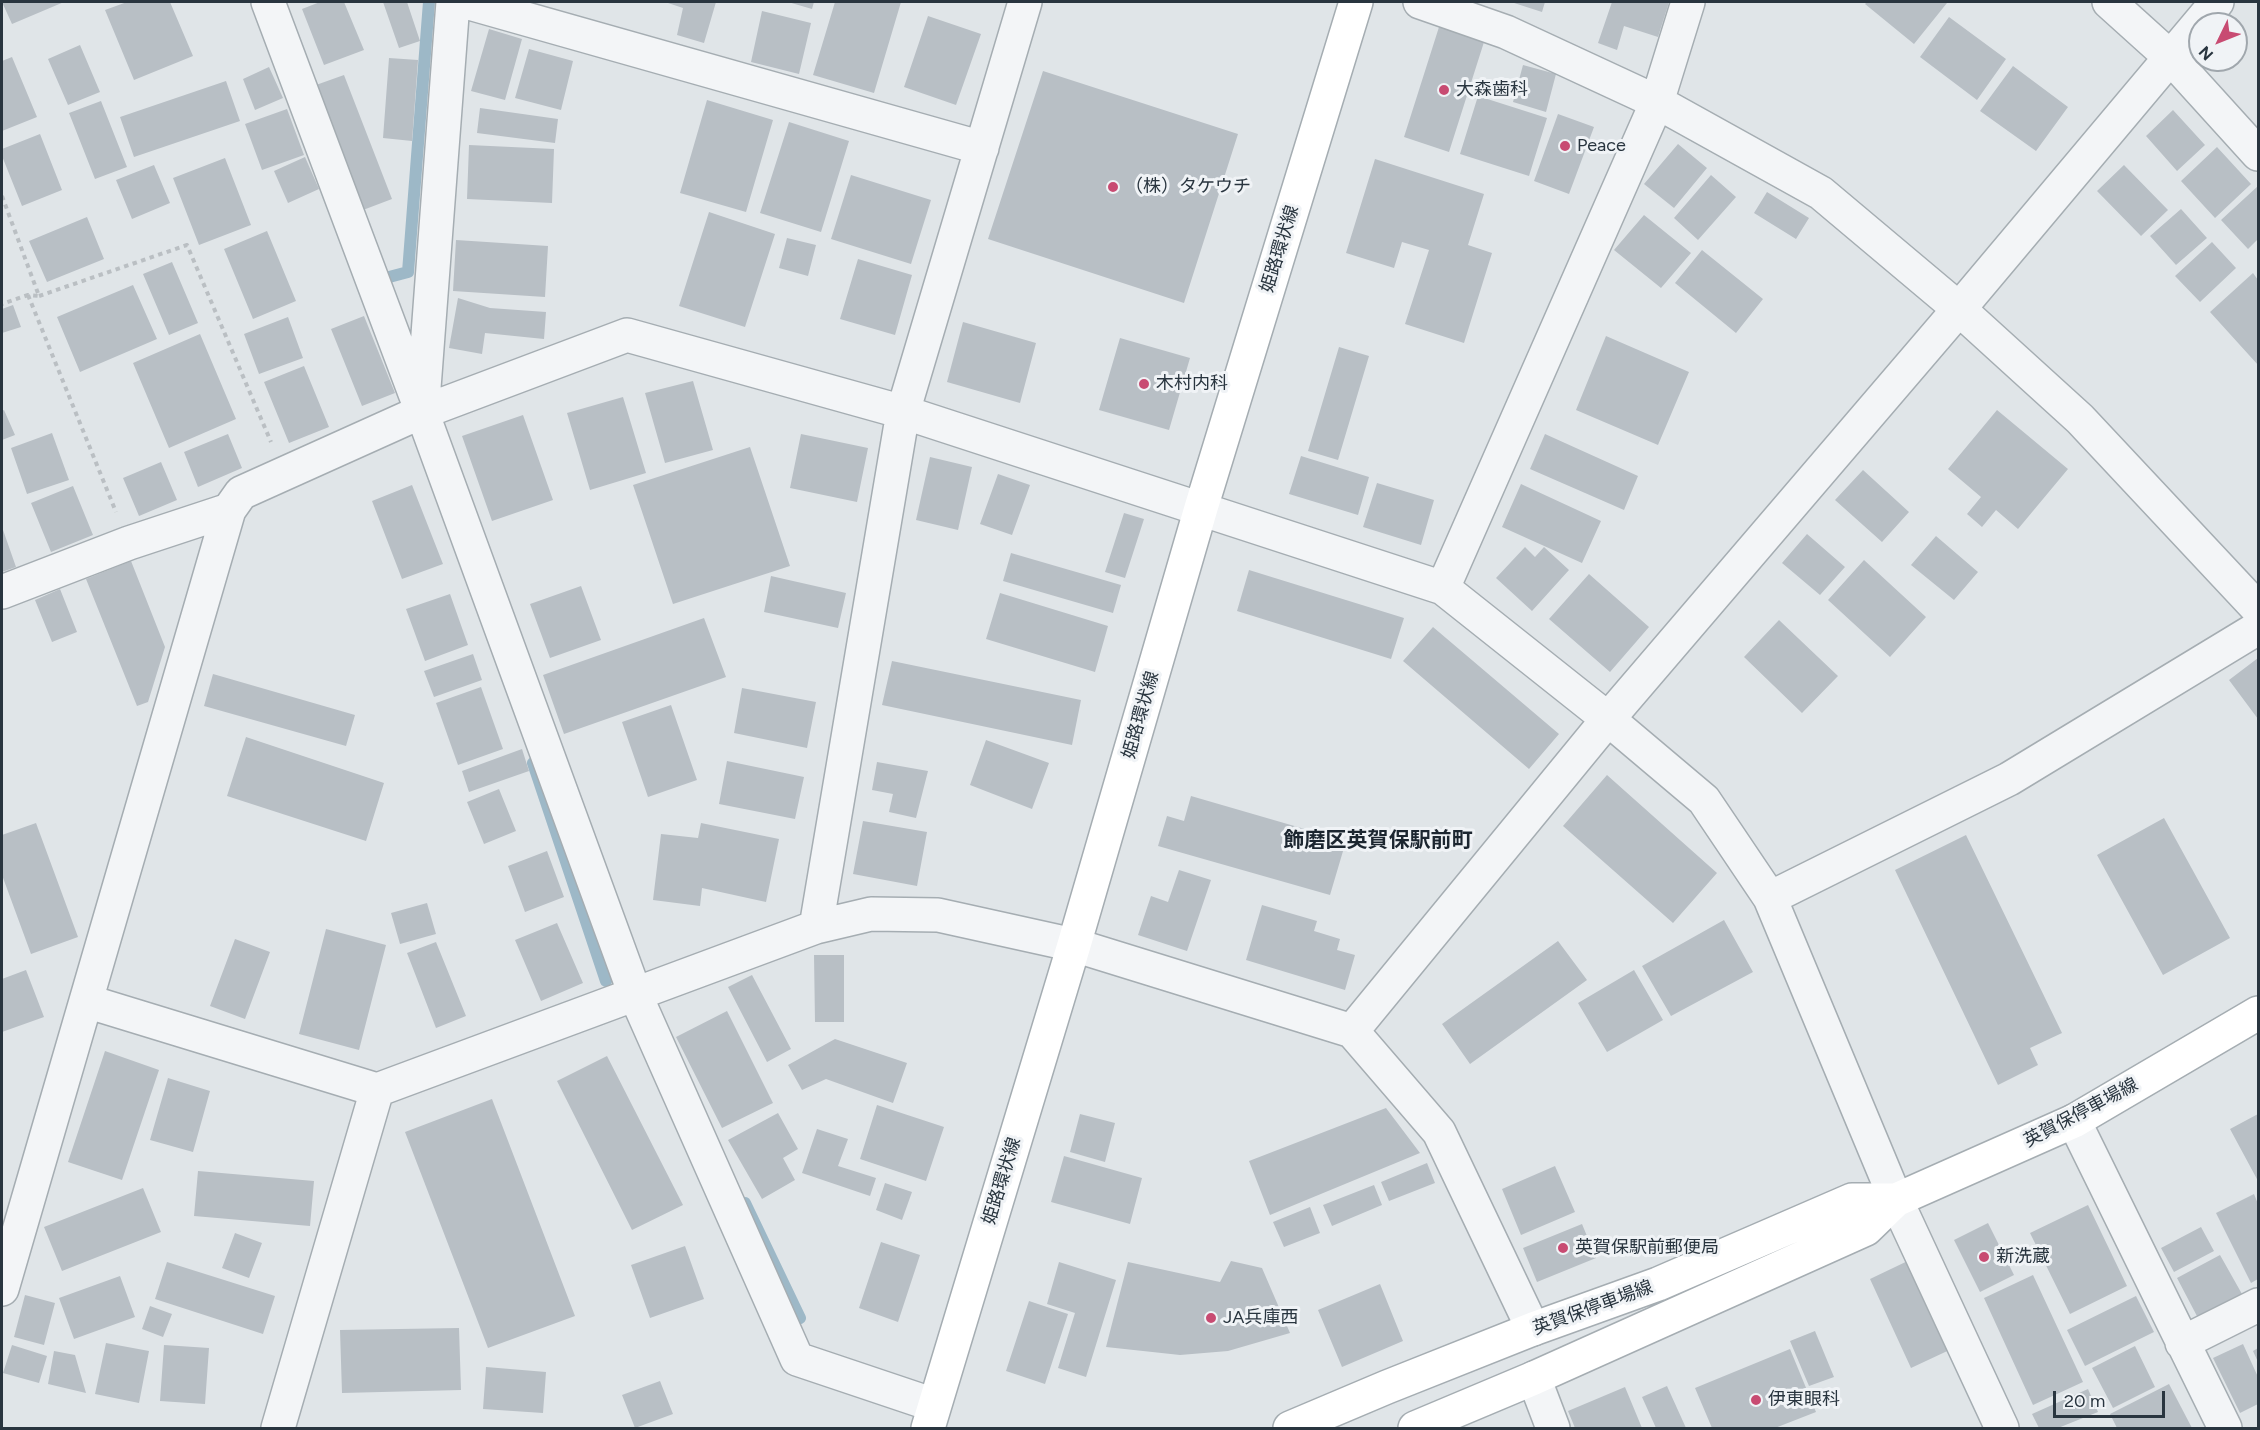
<!DOCTYPE html>
<html>
<head>
<meta charset="utf-8">
<style>
  body { margin:0 }
  #map { position:relative; width:2260px; height:1430px; overflow:hidden; background:#e0e5e8; font-family:Figtree,sans-serif }
  canvas { display:block }
  .frame { position:absolute; inset:0; border:3px solid #29353f; pointer-events:none }
  .north { position:absolute; left:2188px; top:12px; width:60px; height:60px; box-sizing:border-box; background:#f0f3f6; border:2px solid #a0a7ad; border-radius:50%; rotate:227deg; font-size:16px; font-weight:700; line-height:24px; text-align:center; color:#29353f }
  .north::after { content:''; display:block; margin:auto; width:21px; height:27px; background:#c84b72; clip-path:polygon(50% 0,100% 100%,50% 72%,0 100%) }
  .scale { position:absolute; left:2053px; top:1391px; width:112px; height:27px; box-sizing:border-box; border:3px solid #29353f; border-top:0; padding-left:8px; font-size:18px; line-height:21px; white-space:nowrap; color:#29353f; -webkit-text-stroke:4px #f0f3f6; paint-order:stroke }
</style>
</head>
<body>
<div id="map">
<canvas width="2260" height="1430"></canvas>
<div class="frame"></div>
<div class="north">N</div>
<div class="scale">20 m</div>
</div>
<script>
const ctx = document.querySelector('canvas').getContext('2d');
ctx.lineJoin = 'round';
const toPath = rows => new Path2D(rows.map(r => 'M' + r).join(''));
function stroke(path, color, width, dash) { ctx.strokeStyle = color; ctx.lineWidth = width; ctx.lineCap = dash ? 'butt' : 'round'; ctx.setLineDash(dash || []); ctx.stroke(path); }
function fill(path, color) { ctx.fillStyle = color; ctx.fill(path, 'evenodd'); }
function write(font, color, halo, rows, align = 'center') {
  ctx.font = font + ' Figtree,"Noto Sans JP",sans-serif'; ctx.lineWidth = 6; ctx.setLineDash([]); ctx.textBaseline = 'middle'; ctx.strokeStyle = halo; ctx.fillStyle = color; for (const [text, x, y, turn = 0] of rows) {
    ctx.save(); ctx.translate(x, y); ctx.rotate((+turn || 0) * Math.PI / 180); ctx.textAlign = isNaN(turn) ? turn : align; if (halo) ctx.strokeText(text, 0, 0); ctx.fillText(text, 0, 0); ctx.restore();
  }
}
const stream = toPath([
  [374,281,408,272,429,2],
  [533,763,606,981],
  [745,1203,800,1318]
]);
const building = toPath([
  [2,2,64,2,12,24],
  [127,2,170,2,193,56,134,80,105,10],
  [320,2,344,2,364,50,324,65,302,9],
  [383,2,407,2,420,41,399,48],
  [665,2,716,2,704,43,677,35,683,8],
  [788,2,814,2,812,9],
  [835,2,901,2,874,93,813,75],
  [1511,2,1545,2,1542,12],
  [1612,2,1669,2,1658,37,1624,26,1617,50,1598,43],
  [1867,2,1945,2,1947,3,1914,44,1865,4],
  [762,11,811,23,799,74,751,62],
  [928,16,981,34,956,105,904,87],
  [1949,17,2006,59,1977,100,1920,57],
  [1439,27,1484,42,1449,152,1404,137],
  [489,29,522,39,505,100,471,91],
  [80,45,100,92,68,105,48,59],
  [529,49,573,61,561,110,515,98],
  [12,57,37,117,2,131,2,61],
  [389,58,418,60,412,141,383,138],
  [1523,65,1556,74,1546,112,1513,102],
  [2013,66,2068,107,2036,151,1980,111],
  [269,67,283,98,255,110,243,79],
  [1043,71,1238,134,1184,303,988,239],
  [344,75,392,199,363,210,316,85],
  [226,81,240,121,134,157,120,117],
  [1478,96,1547,118,1529,176,1460,154],
  [707,100,773,120,746,212,680,193],
  [101,101,127,167,95,179,69,113],
  [480,108,558,119,555,143,477,133],
  [287,109,304,155,262,170,245,124],
  [2173,110,2205,145,2177,171,2146,136],
  [1558,114,1594,127,1569,194,1534,181],
  [789,122,849,141,821,232,760,213],
  [40,134,62,190,22,206,2,156,2,149],
  [1678,144,1707,168,1674,208,1644,184],
  [469,145,554,149,552,203,467,199],
  [2217,147,2251,184,2215,218,2181,181],
  [305,157,319,189,288,203,274,171],
  [225,158,251,225,199,245,173,178],
  [1375,159,1484,194,1468,245,1492,253,1464,343,1405,324,1429,250,1402,242,1394,268,1346,253],
  [154,165,170,203,132,219,116,180],
  [2124,165,2168,210,2141,236,2097,191],
  [851,175,931,200,911,264,831,239],
  [1711,175,1736,197,1698,240,1674,218],
  [2258,186,2258,239,2248,249,2221,220],
  [1767,192,1809,218,1796,239,1754,213],
  [2181,209,2207,238,2176,265,2150,236],
  [709,212,775,234,745,327,679,306],
  [1644,215,1691,253,1661,288,1614,250],
  [87,217,104,259,47,282,29,241],
  [267,231,296,301,253,319,224,249],
  [787,238,816,245,808,276,779,268],
  [456,240,548,246,545,297,453,291],
  [2212,242,2236,268,2200,302,2175,276],
  [1702,250,1763,299,1736,333,1675,283],
  [858,259,912,275,895,335,840,319],
  [172,262,198,323,169,335,143,274],
  [2253,273,2258,280,2258,365,2210,312],
  [133,285,157,339,80,372,57,317],
  [458,298,490,308,546,312,544,339,485,333,482,354,449,348],
  [13,305,21,327,2,333,2,309],
  [364,316,395,393,362,406,331,329],
  [288,317,303,358,259,374,244,334],
  [963,322,1036,343,1020,403,947,382],
  [200,334,236,419,169,448,133,363],
  [1606,336,1689,372,1658,445,1576,410],
  [1120,338,1190,358,1169,430,1099,410],
  [1339,347,1369,356,1338,460,1308,451],
  [304,366,329,427,289,443,264,382],
  [693,381,713,450,665,463,645,393],
  [623,397,646,473,590,490,567,413],
  [4,410,15,435,2,440,2,411],
  [1997,410,2068,469,2018,529,1996,510,1982,527,1967,514,1981,497,1948,469],
  [523,415,553,500,492,521,462,436],
  [52,433,69,480,27,494,11,448],
  [228,434,242,468,198,487,184,452],
  [801,434,868,448,857,502,790,488],
  [1545,434,1638,476,1624,510,1530,469],
  [750,447,790,566,673,604,633,485],
  [1301,456,1369,477,1358,515,1289,494],
  [930,457,972,467,958,530,916,520],
  [161,462,177,500,139,516,123,478],
  [1863,470,1909,512,1882,542,1835,500],
  [998,474,1030,485,1012,535,980,524],
  [1377,483,1434,500,1421,545,1363,527],
  [1521,484,1601,521,1582,563,1502,527],
  [412,485,443,564,402,579,372,501],
  [73,486,93,535,51,552,31,503],
  [1124,513,1144,519,1125,578,1105,572],
  [2,527,16,567,2,572],
  [1807,534,1845,567,1820,595,1782,563],
  [1936,536,1978,572,1954,600,1911,565],
  [1525,547,1535,557,1544,547,1569,570,1532,611,1496,578],
  [1011,553,1121,585,1113,613,1003,581],
  [1864,560,1926,617,1890,657,1828,600],
  [131,561,165,647,148,702,137,706,86,579],
  [1249,570,1404,618,1391,659,1237,611],
  [1589,574,1649,627,1610,672,1549,619],
  [771,576,846,593,838,628,764,612],
  [581,586,601,640,550,658,530,604],
  [60,589,77,632,52,642,35,600],
  [1000,593,1108,626,1095,672,986,639],
  [450,594,468,645,425,661,406,609],
  [704,618,726,677,564,734,543,675],
  [1779,620,1838,676,1802,713,1744,657],
  [1433,627,1559,734,1529,769,1403,661],
  [473,654,482,680,434,697,424,671],
  [2258,658,2258,719,2229,680],
  [892,661,1081,700,1072,745,882,705],
  [213,674,355,715,346,746,204,706],
  [481,687,503,749,458,765,436,703],
  [742,688,816,702,807,748,734,733],
  [671,705,697,780,648,797,622,722],
  [246,737,384,783,366,841,227,796],
  [986,740,1049,763,1032,809,970,785],
  [522,749,529,771,469,792,462,771],
  [727,761,804,777,795,819,719,804],
  [877,762,928,771,916,818,889,812,893,794,872,790],
  [1607,775,1717,873,1673,923,1563,826],
  [499,789,516,831,484,844,467,802],
  [1191,796,1346,841,1330,895,1158,846,1167,816,1184,821],
  [2164,818,2230,938,2163,975,2097,855],
  [863,821,927,832,917,886,853,874],
  [36,823,78,937,31,954,2,875,2,835],
  [701,823,779,839,766,902,702,888,700,906,653,900,661,834,698,838],
  [1966,835,2062,1033,2030,1048,2038,1065,1998,1085,1895,870],
  [547,851,564,897,525,912,508,866],
  [1179,870,1211,880,1187,951,1138,935,1151,896,1168,902],
  [427,903,436,934,400,944,391,913],
  [1262,905,1317,921,1314,931,1340,939,1337,950,1355,955,1345,990,1246,960],
  [1724,920,1753,972,1671,1016,1642,966],
  [557,923,583,983,541,1001,515,940],
  [326,929,386,945,359,1050,299,1034],
  [235,939,270,952,245,1019,210,1006],
  [1558,941,1587,980,1470,1064,1442,1024],
  [436,942,466,1016,436,1028,407,953],
  [814,955,844,955,844,1022,815,1022],
  [26,970,44,1017,2,1032,2,979],
  [1634,970,1663,1020,1607,1052,1578,1003],
  [752,975,791,1049,767,1062,728,987],
  [727,1011,773,1103,722,1128,676,1037],
  [835,1039,907,1063,893,1103,826,1079,802,1090,788,1065],
  [105,1051,159,1070,122,1180,68,1162],
  [607,1056,683,1205,632,1230,557,1081],
  [168,1078,210,1091,193,1152,150,1140],
  [492,1099,575,1316,488,1348,405,1132],
  [877,1105,944,1127,926,1181,860,1159],
  [1386,1108,1420,1153,1270,1215,1249,1161],
  [778,1113,798,1149,783,1158,795,1180,762,1199,728,1140],
  [1080,1114,1115,1123,1105,1162,1070,1152],
  [2258,1114,2258,1181,2230,1129],
  [817,1129,848,1139,838,1166,876,1178,870,1196,802,1173],
  [1064,1156,1142,1178,1130,1224,1051,1202],
  [1427,1163,1435,1183,1389,1201,1381,1182],
  [1555,1166,1575,1212,1521,1235,1502,1189],
  [198,1171,314,1181,310,1226,194,1216],
  [885,1183,912,1192,902,1220,876,1210],
  [1374,1185,1382,1205,1332,1226,1323,1205],
  [143,1188,161,1232,62,1271,44,1227],
  [2254,1194,2258,1204,2258,1279,2251,1283,2216,1213],
  [2088,1205,2127,1286,2070,1314,2030,1233],
  [1310,1207,1320,1233,1284,1247,1273,1222],
  [1988,1223,2014,1275,1980,1292,1954,1240],
  [1582,1224,1596,1258,1537,1282,1523,1248],
  [2201,1227,2214,1251,2174,1272,2161,1248],
  [235,1233,262,1243,249,1278,222,1268],
  [881,1242,920,1255,898,1322,859,1308],
  [685,1246,704,1299,650,1318,631,1265],
  [2220,1255,2242,1294,2198,1318,2177,1278],
  [1916,1257,1958,1346,1911,1368,1870,1279],
  [1231,1261,1262,1268,1290,1333,1228,1351,1180,1355,1106,1347,1128,1262,1220,1282],
  [167,1262,275,1296,263,1334,155,1299],
  [1059,1262,1116,1280,1086,1377,1058,1368,1075,1313,1047,1304],
  [2033,1275,2083,1382,2033,1405,1984,1298],
  [120,1276,135,1317,74,1339,59,1298],
  [1380,1284,1403,1341,1342,1367,1318,1310],
  [25,1295,55,1303,44,1345,14,1337],
  [2136,1296,2154,1332,2085,1366,2067,1330],
  [1029,1301,1068,1314,1045,1384,1006,1371],
  [150,1306,172,1314,163,1337,142,1329],
  [459,1328,461,1390,342,1393,340,1330],
  [1815,1331,1834,1377,1809,1386,1790,1341],
  [106,1343,149,1351,139,1403,95,1394],
  [2243,1344,2258,1377,2258,1404,2240,1413,2213,1358],
  [12,1345,47,1356,39,1383,3,1373],
  [164,1345,209,1348,205,1404,160,1401],
  [2135,1346,2155,1387,2113,1408,2092,1368],
  [2258,1348,2258,1362,2253,1351],
  [1790,1349,1816,1412,1775,1428,1712,1428,1695,1388],
  [54,1351,75,1355,86,1393,48,1384],
  [486,1367,546,1372,543,1413,483,1409],
  [660,1381,673,1414,635,1428,622,1395],
  [2169,1384,2192,1428,2117,1428,2110,1414],
  [1667,1386,1686,1428,1656,1428,1642,1397],
  [1625,1387,1642,1428,1575,1428,1568,1411],
  [2088,1389,2098,1412,2058,1428,2039,1428,2032,1414]
]);
const path = toPath([
  [2,196,39,296,28,295,2,304],
  [28,295,116,512],
  [39,296,187,245,271,442]
]);
const street = toPath([
  [268,2,422,412,635,994,797,1359,934,1405],
  [466,2,982,148],
  [1420,2,1506,32,1657,102,1821,193,1959,309,2080,419,2258,609],
  [2109,2,2170,57,2258,154],
  [423,401,453,2],
  [1443,588,1657,102,1688,2],
  [2,592,129,543,229,510,241,493,412,416,627,335,903,412,1443,588,1608,719,1704,800,1770,898,1896,1200,2002,1428],
  [1770,898,2009,779,2258,628],
  [816,927,903,412,1025,2],
  [86,1001,377,1090,816,927,871,914,938,915,1074,945,1352,1031,1439,1132,1533,1329],
  [1352,1031,1608,719,1959,309,2217,2],
  [2074,1121,2225,1428],
  [2,1289,229,510],
  [2182,1343,2258,1305],
  [1534,1378,1553,1428],
  [278,1428,377,1090]
]);
const secondary = toPath([
  [928,1428,1074,945,1201,508,1356,2],
  [1290,1428,1387,1387,1533,1329,1658,1284,1852,1200,1896,1200],
  [1415,1428,1534,1378,1866,1229,1896,1200,2074,1121,2258,1013]
]);
const markers = [
  [1444,90,6,"#c84b72"],
  [1565,146,6,"#c84b72"],
  [1113,187,6,"#c84b72"],
  [1144,384,6,"#c84b72"],
  [1563,1248,6,"#c84b72"],
  [1984,1257,6,"#c84b72"],
  [1211,1318,6,"#c84b72"],
  [1756,1400,6,"#c84b72"]
];
const poiNames = [
  ["大森歯科",1456,90],
  ["Peace",1577,146],
  ["（株）タケウチ",1125,187],
  ["木村内科",1156,384],
  ["英賀保駅前郵便局",1575,1248],
  ["新洗蔵",1996,1257],
  ["JA兵庫西",1223,1318],
  ["伊東眼科",1768,1400]
];
const streetNames = [
  ["姫路環状線",1280,249,-73],
  ["姫路環状線",1141,715,-74],
  ["英賀保停車場線",2081,1113,-28],
  ["姫路環状線",1002,1181,-73],
  ["英賀保停車場線",1593,1308,-20]
];
const quarterNames = [
  ["飾磨区英賀保駅前町",1378,841]
];
stroke(stream, '#9db8c7', 12);
fill(building, '#b8bfc5');
stroke(street, '#a5adb2', 36);
stroke(secondary, '#a5adb2', 36);
stroke(path, '#babfc3', 4, [4.5, 4.5]);
stroke(street, '#f3f5f7', 33);
stroke(secondary, '#fff', 33);
for (const [x, y, r, color] of markers) { const dot = new Path2D(); dot.arc(x, y, r, 0, 2 * Math.PI); ctx.fillStyle = color; ctx.fill(dot); stroke(dot, '#f0f3f6', 2); }
write('18px', '#29353f', '#f0f3f6', poiNames, 'left');
write('18px', '#29353f', '#f0f3f6', streetNames);
write('bold 21px', '#1c2630', '#f0f3f6', quarterNames);
</script>
</body>
</html>
